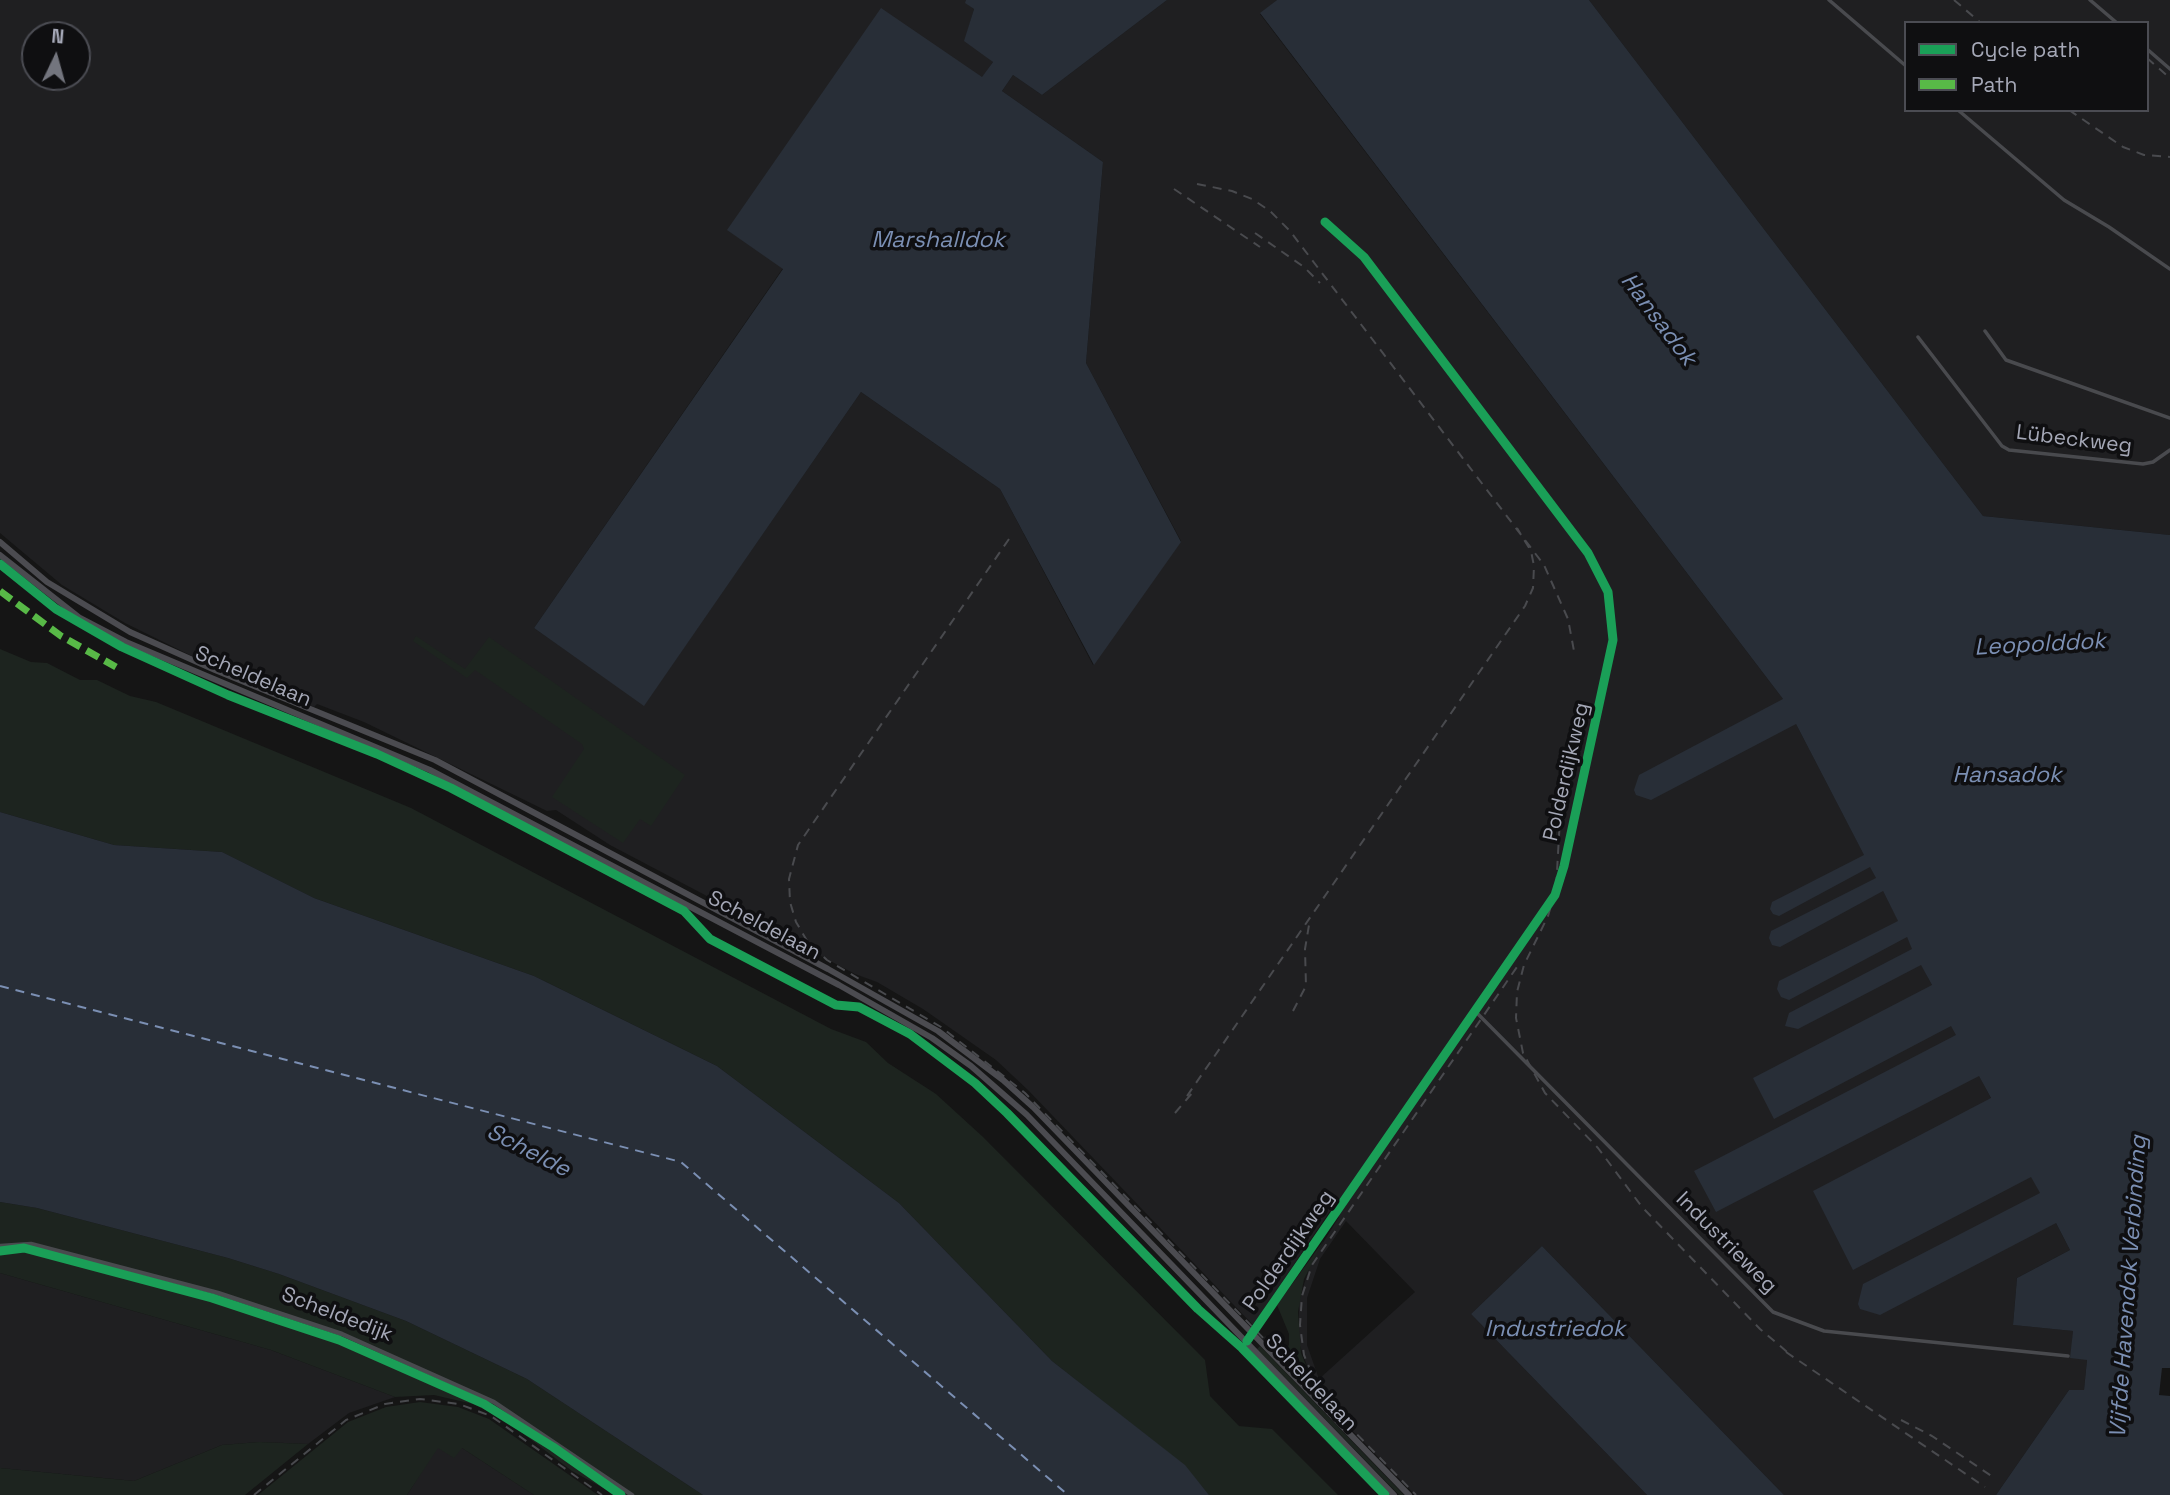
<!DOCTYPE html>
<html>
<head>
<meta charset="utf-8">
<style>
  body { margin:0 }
  #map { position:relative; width:2170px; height:1495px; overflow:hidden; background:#151515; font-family:"Space Grotesk",sans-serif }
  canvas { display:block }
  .legend { position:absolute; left:1904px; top:21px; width:245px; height:91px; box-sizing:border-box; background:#0f0f11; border:2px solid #4b4c53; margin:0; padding:9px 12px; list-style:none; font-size:21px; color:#a5a8b7 }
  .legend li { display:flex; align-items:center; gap:14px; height:35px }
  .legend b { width:35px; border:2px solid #4b4c53 }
  .north { position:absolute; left:21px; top:21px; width:70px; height:70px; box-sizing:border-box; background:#0f0f11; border:2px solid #4b4c53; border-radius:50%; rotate:5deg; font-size:19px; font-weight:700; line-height:28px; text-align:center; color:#a5a8b7 }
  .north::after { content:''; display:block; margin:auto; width:24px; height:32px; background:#73757e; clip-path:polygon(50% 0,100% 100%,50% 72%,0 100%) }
</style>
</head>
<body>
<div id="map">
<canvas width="2170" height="1495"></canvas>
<ul class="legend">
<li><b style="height:9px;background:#1a9f57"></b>Cycle path</li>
<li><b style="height:9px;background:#58b947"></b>Path</li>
</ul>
<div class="north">N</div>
</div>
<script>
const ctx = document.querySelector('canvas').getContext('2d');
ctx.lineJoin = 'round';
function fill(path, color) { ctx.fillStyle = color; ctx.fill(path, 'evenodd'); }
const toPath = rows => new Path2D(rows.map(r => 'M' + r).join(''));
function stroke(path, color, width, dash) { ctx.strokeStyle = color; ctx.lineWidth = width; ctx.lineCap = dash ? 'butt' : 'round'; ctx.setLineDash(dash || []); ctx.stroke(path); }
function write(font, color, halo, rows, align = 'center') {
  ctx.font = font + ' "Space Grotesk",sans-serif'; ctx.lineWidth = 7; ctx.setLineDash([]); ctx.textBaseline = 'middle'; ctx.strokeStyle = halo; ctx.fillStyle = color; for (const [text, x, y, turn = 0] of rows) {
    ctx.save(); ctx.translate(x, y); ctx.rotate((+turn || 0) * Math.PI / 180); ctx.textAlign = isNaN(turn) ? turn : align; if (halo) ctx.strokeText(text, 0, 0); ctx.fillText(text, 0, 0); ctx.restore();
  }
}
const built = toPath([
  [0,0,966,0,966,3,974,9,966,37,993,62,982,78,728,230,783,268,534,628,644,705,861,392,1000,489,1093,665,1181,541,1086,363,1103,162,1002,91,1013,75,1042,95,1167,0,1277,0,1260,14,1783,699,2070,1250,2017,1278,2013,1325,2073,1331,2072,1352,2087,1359,2084,1390,2069,1390,1996,1495,1784,1495,1542,1246,1471,1314,1647,1495,1415,1495,1263,1339,1265,1336,1314,1386,1299,1343,1299,1301,1311,1262,1339,1217,1330,1211,1253,1325,1028,1090,996,1060,923,1009,877,982,855,974,610,845,556,810,547,811,364,722,317,704,314,707,200,660,125,623,62,585,0,533],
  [35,35,77,35,77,77,35,77],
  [1346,1221,1415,1292,1319,1379,1307,1345,1307,1298,1320,1259],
  [1589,0,2170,0,2170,535,1983,516],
  [1906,23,2147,23,2147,110,1906,110],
  [0,1273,271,1350,395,1397,349,1413,308,1444,259,1442,222,1445,134,1481,0,1468],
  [437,1447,462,1448,534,1495,407,1495]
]);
const green = toPath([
  [416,636,465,669,489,637,685,775,651,826,640,819,623,843,552,797,584,749,582,744,475,670,467,678,413,641],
  [0,649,31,662,47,663,80,680,97,680,130,696,156,702,411,808,831,1029,866,1042,888,1063,936,1094,983,1137,1205,1360,1210,1396,1239,1426,1272,1429,1338,1495,1209,1495,1184,1465,1052,1361,899,1203,717,1066,534,976,314,898,222,852,114,845,0,812],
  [0,1202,37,1208,228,1258,279,1274,406,1321,527,1379,703,1495,616,1495,572,1471,504,1419,473,1404,434,1395,395,1397,271,1350,0,1273],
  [1324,1240,1304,1279,1298,1312,1301,1353,1316,1389,1283,1354,1289,1345,1289,1334,1277,1305],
  [1260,1346,1404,1495,1399,1495,1257,1349],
  [420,1402,458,1407,489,1419,598,1495,534,1495,462,1448,454,1458,438,1448,407,1495,258,1495,348,1422,386,1407],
  [259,1442,308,1444,245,1495,0,1495,0,1468,134,1481,222,1445]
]);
const water = toPath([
  [966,0,1167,0,1042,95,1013,75,1002,91,1103,162,1086,363,1181,542,1094,665,1000,489,861,392,644,706,534,628,783,269,727,230,881,8,982,77,993,62,964,41,974,9,965,3],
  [1277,0,1589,0,1983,516,2170,535,2170,1368,2162,1368,2159,1395,2170,1396,2170,1495,1996,1495,2069,1390,2084,1390,2087,1360,2070,1358,2073,1331,2013,1325,2017,1278,2070,1250,2056,1223,1880,1315,1860,1309,1858,1304,1863,1284,2040,1193,2031,1177,1853,1270,1813,1191,1991,1098,1979,1076,1716,1212,1694,1171,1956,1035,1951,1026,1774,1119,1753,1078,1932,985,1921,965,1798,1029,1785,1026,1789,1013,1912,949,1907,937,1789,1000,1781,997,1777,989,1779,981,1898,921,1883,891,1780,947,1772,945,1769,938,1771,931,1876,878,1870,867,1779,916,1773,914,1770,909,1772,902,1864,855,1796,724,1651,800,1636,795,1634,790,1639,775,1783,699,1260,13],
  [0,812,114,845,222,852,314,898,534,976,717,1066,899,1203,1052,1361,1185,1465,1209,1495,703,1495,527,1379,406,1321,279,1274,228,1258,37,1208,0,1202],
  [1542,1246,1784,1495,1647,1495,1471,1314]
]);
const ferry = toPath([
  [0,986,681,1162,1068,1495]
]);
const minor = toPath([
  [1829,0,1906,66],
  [2090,0,2117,23],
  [2147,49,2170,69],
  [1958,110,2064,200,2109,227,2170,269],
  [1985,331,2006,360,2170,418],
  [1918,337,2002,446,2009,450,2143,464,2153,462,2170,450],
  [1476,1012,1773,1312,1824,1331,2068,1356],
  [1247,1341,1555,895,1564,866,1613,640,1608,592,1588,553,1364,257,1325,222]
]);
const tertiary = toPath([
  [0,1246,31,1244,218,1293,342,1334,494,1402,632,1495]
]);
const primary = toPath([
  [0,542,47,582,130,632,215,670,435,760,828,969,938,1031,1003,1080,1033,1107,1409,1495],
  [0,555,80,618,126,642,430,770,839,985,932,1038,971,1066,1027,1115,1394,1495]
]);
const rail = toPath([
  [1954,0,1981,23],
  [2147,58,2170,78],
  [2069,110,2123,147,2144,155,2170,157],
  [1197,184,1232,191,1252,199,1270,211,1290,231,1544,565,1568,619,1574,651],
  [1174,189,1260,247],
  [1255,233,1304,267,1320,283],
  [1009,539,798,845,789,879,790,902,796,922,809,944,827,960,941,1027,1025,1093,1416,1495],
  [1563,765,1556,889,1548,916,1524,965,1517,992,1516,1018,1523,1053,1545,1093,1598,1148,1642,1207,1760,1329,1792,1356],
  [1293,1011,1306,986,1305,949,1309,925],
  [1187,1096,1525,606,1533,588,1534,566,1531,551,1517,528],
  [1175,1113,1193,1092],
  [1786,1352,1985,1487],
  [1318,1388,1304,1355,1300,1325,1302,1296,1312,1265,1519,964],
  [1901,1420,1932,1436,1993,1477],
  [254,1495,346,1420,385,1404,420,1399,459,1404,491,1416,602,1495]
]);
const quiet = toPath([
  [0,591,61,636,116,667]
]);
const cycleway = toPath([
  [0,564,56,609,122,647,228,695,377,754,451,788,684,911,710,939,836,1005,859,1007,910,1034,975,1083,1007,1113,1198,1309,1242,1348,1385,1495],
  [0,1251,24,1248,212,1298,339,1340,484,1404,553,1447,621,1495],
  [1247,1341,1555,895,1564,866,1613,640,1608,592,1588,553,1364,257,1325,222]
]);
const streetNames = [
  ["Lübeckweg",2074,440,7],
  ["Scheldelaan",253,677,23],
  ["Polderdijkweg",1567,772,-77],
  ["Scheldelaan",764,926,28],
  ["Industrieweg",1726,1243,45],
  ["Polderdijkweg",1289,1251,-55],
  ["Scheldedijk",337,1315,21],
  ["Scheldelaan",1311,1383,47]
];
const waterNames = [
  ["Marshalldok",938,241],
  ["Hansadok",1658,320,53],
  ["Leopolddok",2040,645,-3],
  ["Hansadok",2007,776],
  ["Schelde",528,1151,27],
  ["Vijfde Havendok Verbinding",2129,1287,-86],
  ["Industriedok",1555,1330]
];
fill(built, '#1f1f21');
fill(green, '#1d241f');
fill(water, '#282e37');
stroke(ferry, '#7b8fb3', 2, [9, 7]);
stroke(minor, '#494a4e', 3.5);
stroke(tertiary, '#494a4e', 4.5);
stroke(primary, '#4b4b50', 6);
stroke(rail, '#494a4e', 2, [9, 7]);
stroke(quiet, '#58b947', 7, [14, 7]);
stroke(cycleway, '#1a9f57', 9);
write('21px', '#a5a8b7', '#0f0f11', streetNames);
write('italic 23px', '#7b8fb3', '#0f0f11', waterNames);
</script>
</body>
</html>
